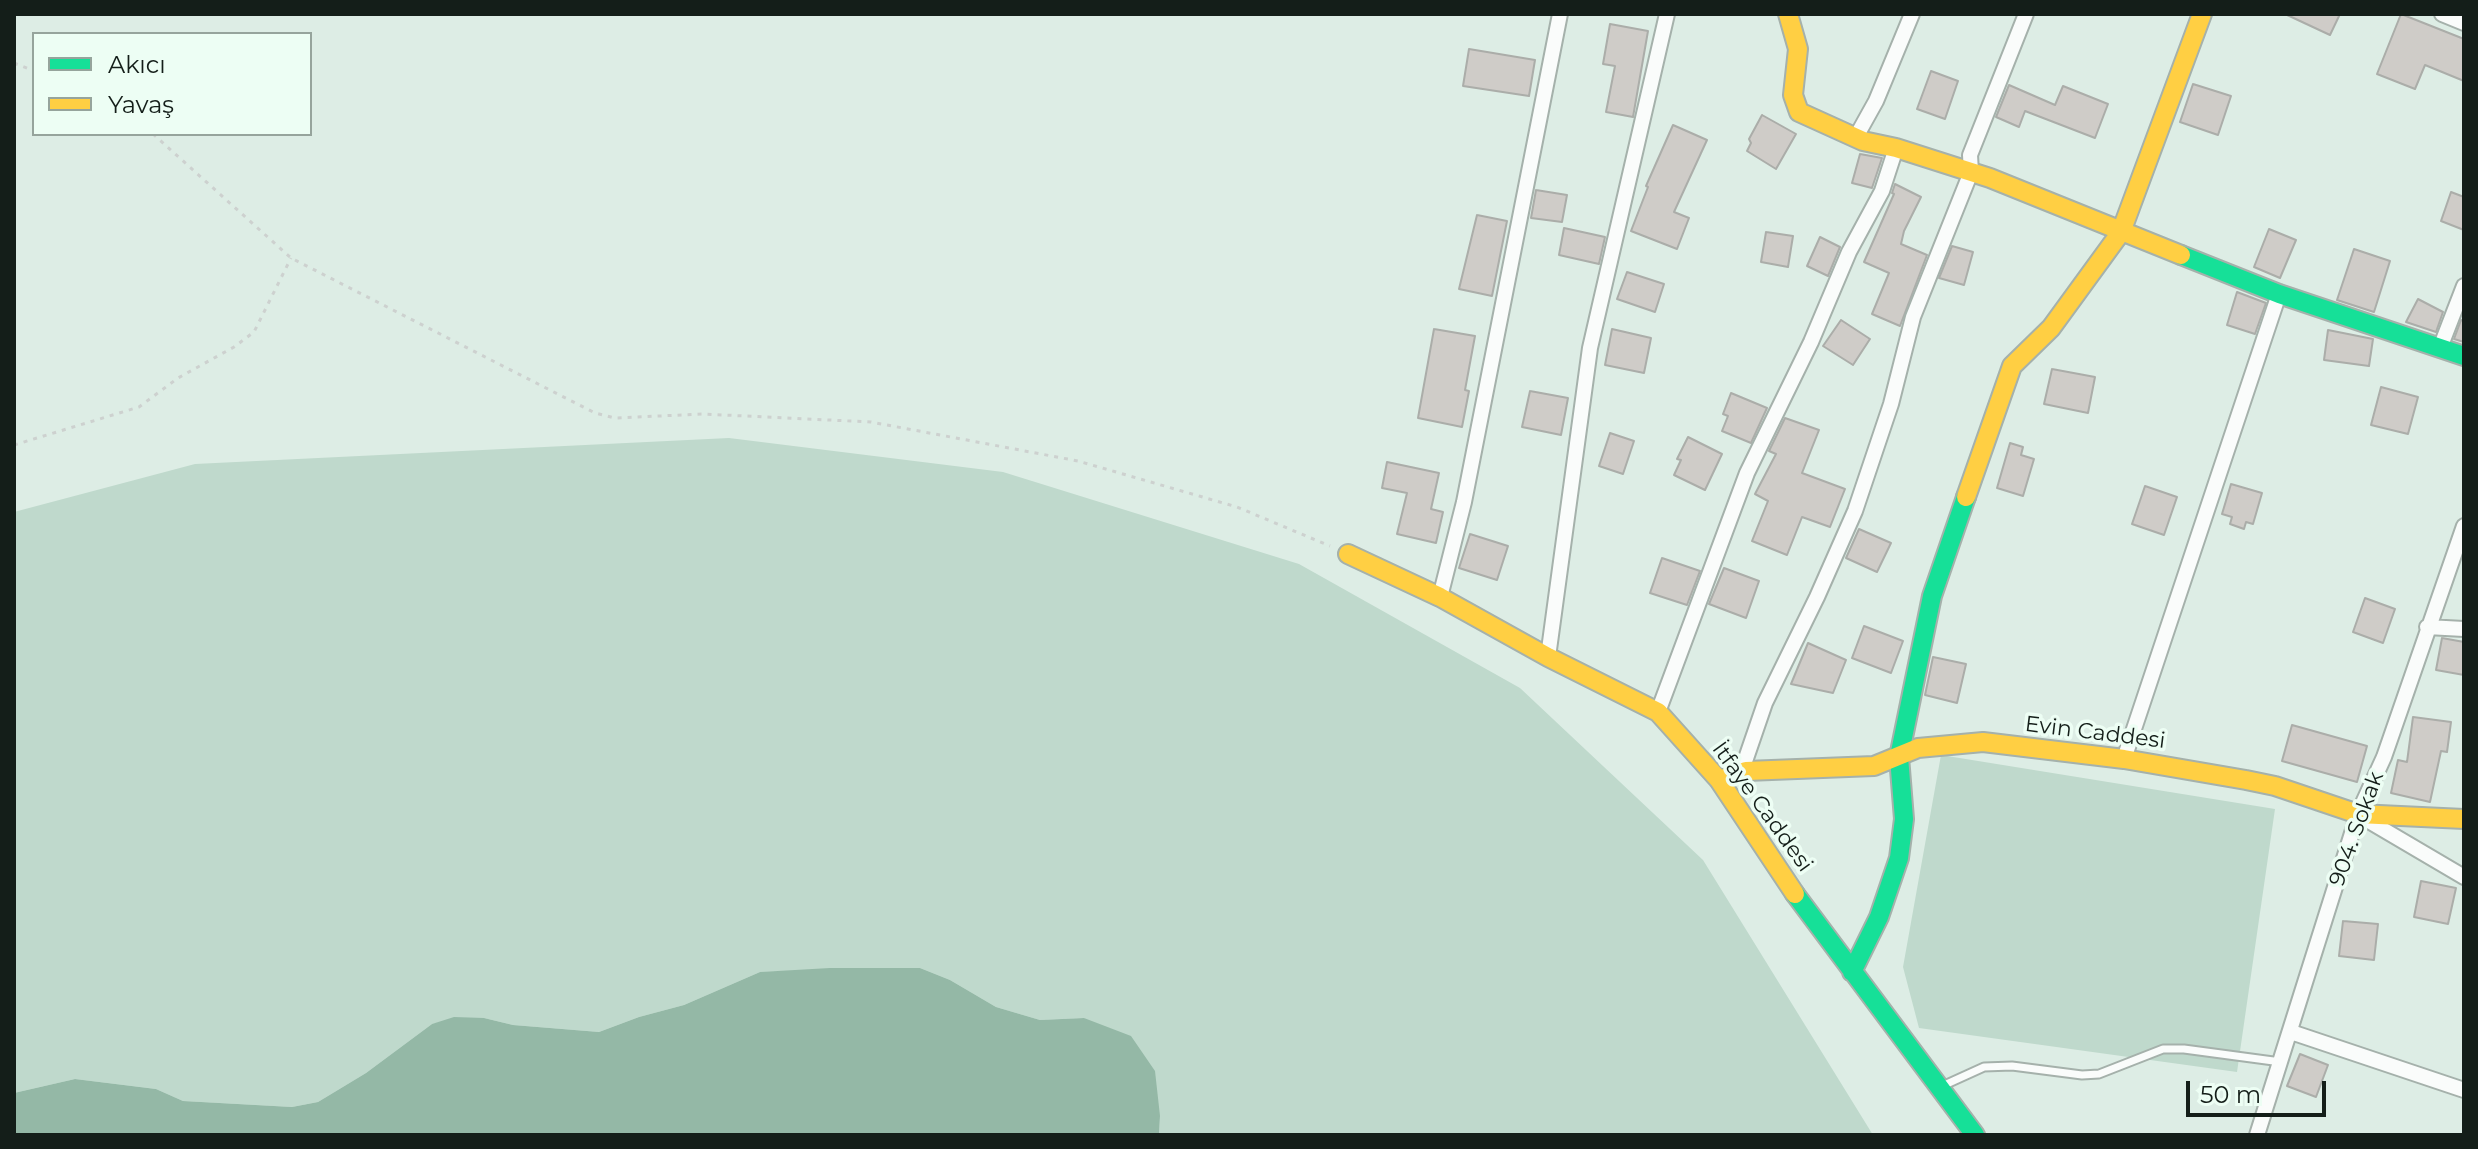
<!DOCTYPE html>
<html>
<head>
<meta charset="utf-8">
<style>
  body { margin:0 }
  #map { position:relative; width:2478px; height:1149px; overflow:hidden; background:#ddede5; font-family:Montserrat,sans-serif }
  canvas { display:block }
  .frame { position:absolute; inset:0; border:16px solid #141e19; pointer-events:none }
  .legend { position:absolute; left:32px; top:32px; width:280px; height:104px; box-sizing:border-box; background:#edfef4; border:2px solid #96a49c; margin:0; padding:10px 14px; list-style:none; font-size:24px; color:#141e19 }
  .legend li { display:flex; align-items:center; gap:16px; height:40px }
  .legend b { width:40px; border:2px solid #96a49c }
  .scale { position:absolute; left:2186px; top:1081px; width:140px; height:36px; box-sizing:border-box; border:4px solid #141e19; border-top:0; padding-left:10px; font-size:24px; line-height:28px; white-space:nowrap; color:#141e19; -webkit-text-stroke:6px #edfef4; paint-order:stroke }
</style>
</head>
<body>
<div id="map">
<canvas width="2478" height="1149"></canvas>
<div class="frame"></div>
<ul class="legend">
<li><b style="height:10px;background:#16e098"></b>Akıcı</li>
<li><b style="height:10px;background:#ffcf43"></b>Yavaş</li>
</ul>
<div class="scale">50 m</div>
</div>
<script>
const ctx = document.querySelector('canvas').getContext('2d');
ctx.lineJoin = 'round';
function fill(path, color) { ctx.fillStyle = color; ctx.fill(path, 'evenodd'); }
const toPath = rows => new Path2D(rows.map(r => 'M' + r).join(''));
function stroke(path, color, width, dash) { ctx.strokeStyle = color; ctx.lineWidth = width; ctx.lineCap = dash ? 'butt' : 'round'; ctx.setLineDash(dash || []); ctx.stroke(path); }
function write(font, color, halo, rows, align = 'center') {
  ctx.font = font + ' Montserrat,sans-serif'; ctx.lineWidth = 7; ctx.setLineDash([]); ctx.textBaseline = 'middle'; ctx.strokeStyle = halo; ctx.fillStyle = color; for (const [text, x, y, turn = 0] of rows) {
    ctx.save(); ctx.translate(x, y); ctx.rotate((+turn || 0) * Math.PI / 180); ctx.textAlign = isNaN(turn) ? turn : align; if (halo) ctx.strokeText(text, 0, 0); ctx.fillText(text, 0, 0); ctx.restore();
  }
}
const green = toPath([
  [729,438,1003,472,1299,564,1520,688,1703,860,1873,1135,1159,1135,1160,1116,1084,1018,1040,1020,996,1007,950,980,920,968,760,972,684,1005,639,1017,599,1032,513,1025,484,1018,432,1024,366,1073,318,1102,292,1107,183,1101,156,1089,75,1079,14,1093,14,512,195,464],
  [1941,755,2275,809,2237,1072,1919,1028,1903,967]
]);
const water = toPath([
  [830,968,920,968,950,980,996,1007,1040,1020,1084,1018,1131,1036,1155,1071,1160,1116,1159,1135,14,1135,14,1093,75,1079,156,1089,183,1101,292,1107,318,1102,366,1073,432,1024,454,1017,484,1018,513,1025,599,1032,639,1017,684,1005,760,972]
]);
const building = toPath([
  [2285,14,2340,14,2330,35,2285,14],
  [2401,14,2464,39,2464,81,2425,65,2415,89,2377,74,2401,14],
  [1610,24,1648,31,1633,117,1606,112,1615,66,1603,64,1610,24],
  [1469,49,1535,60,1529,96,1463,86,1469,49],
  [1931,71,1958,81,1945,119,1917,109,1931,71],
  [2193,84,2231,96,2218,135,2180,122,2193,84],
  [2009,85,2055,105,2063,86,2108,104,2095,138,2025,111,2019,127,1996,117,2009,85],
  [1762,115,1796,134,1776,169,1747,151,1751,143,1749,139,1762,115],
  [1673,125,1707,140,1674,212,1689,218,1677,249,1631,231,1648,187,1646,186,1673,125],
  [1860,154,1882,158,1872,188,1852,183,1860,154],
  [1895,184,1921,197,1904,231,1901,244,1927,255,1900,326,1872,314,1889,273,1864,262,1894,194,1892,193,1895,184],
  [1536,190,1567,195,1562,222,1531,218,1536,190],
  [2451,192,2464,197,2464,230,2441,221,2451,192],
  [1477,215,1507,221,1492,296,1459,289,1477,215],
  [1564,228,1605,237,1599,264,1559,255,1564,228],
  [2269,229,2296,240,2280,278,2254,267,2269,229],
  [1766,232,1793,236,1788,267,1761,262,1766,232],
  [1820,237,1840,247,1828,276,1807,266,1820,237],
  [1952,246,1973,252,1964,285,1939,278,1952,246],
  [2354,249,2390,261,2374,312,2337,300,2354,249],
  [1627,272,1664,284,1655,312,1617,299,1627,272],
  [2237,292,2266,303,2255,334,2227,325,2237,292],
  [2418,299,2443,312,2436,332,2406,322,2418,299],
  [1841,320,1870,339,1853,365,1823,346,1841,320],
  [2461,320,2464,321,2464,342,2454,339,2461,320],
  [1434,329,1475,336,1465,390,1469,391,1462,427,1418,418,1434,329],
  [1612,329,1651,338,1644,373,1605,365,1612,329],
  [2328,330,2373,339,2369,366,2324,360,2328,330],
  [2052,369,2095,377,2088,413,2044,404,2052,369],
  [2381,387,2418,397,2408,434,2371,425,2381,387],
  [1530,391,1568,398,1561,435,1522,427,1530,391],
  [1731,393,1767,408,1751,443,1722,431,1728,416,1723,414,1731,393],
  [1785,418,1819,430,1802,473,1845,489,1830,527,1802,517,1787,555,1752,541,1768,501,1755,494,1776,454,1769,451,1785,418],
  [1610,433,1634,441,1623,474,1599,466,1610,433],
  [1688,437,1722,454,1705,490,1674,475,1681,460,1677,459,1688,437],
  [2010,443,2023,447,2021,455,2034,459,2023,496,1997,488,2010,443],
  [1387,462,1439,473,1431,509,1443,512,1436,543,1397,534,1407,493,1382,488,1387,462],
  [2231,484,2262,493,2253,524,2246,522,2244,529,2230,524,2232,517,2222,514,2231,484],
  [2145,486,2177,497,2164,535,2132,524,2145,486],
  [1859,529,1891,543,1877,572,1846,558,1859,529],
  [1470,534,1508,546,1497,580,1459,568,1470,534],
  [1662,558,1700,571,1687,605,1650,593,1662,558],
  [1724,568,1759,581,1746,618,1709,604,1724,568],
  [2365,598,2395,609,2383,643,2353,632,2365,598],
  [1864,626,1903,641,1891,673,1852,658,1864,626],
  [2442,638,2464,642,2464,675,2436,670,2442,638],
  [1808,643,1846,660,1833,693,1791,684,1808,643],
  [1933,657,1966,664,1957,703,1925,695,1933,657],
  [2413,717,2451,722,2447,752,2441,751,2430,802,2391,793,2398,760,2407,762,2413,717],
  [2292,725,2367,746,2357,782,2282,761,2292,725],
  [2421,881,2456,888,2448,924,2414,917,2421,881],
  [2343,921,2378,924,2374,960,2339,956,2343,921],
  [2300,1054,2328,1065,2316,1097,2287,1086,2300,1054]
]);
const path = toPath([
  [14,63,34,71],
  [153,134,291,258,595,413,615,418,703,414,871,422,1078,461,1237,507,1330,546],
  [14,445,139,407,178,378,234,347,254,332,291,258]
]);
const lane = toPath([
  [1940,1087,1984,1067,2012,1066,2082,1075,2099,1074,2163,1049,2184,1049,2281,1062]
]);
const street = toPath([
  [2442,14,2464,23],
  [1856,137,1876,101,1912,14],
  [2440,348,2464,286],
  [1440,597,1464,502,1560,14],
  [2427,627,2464,629],
  [1548,657,1590,348,1667,14],
  [1658,712,1747,473,1811,342,1849,252,1882,191,1896,148],
  [2124,759,2279,294],
  [1741,773,1765,703,1817,597,1855,511,1891,404,1913,317,1971,172,1970,155,2026,14],
  [2362,817,2464,877],
  [2291,1032,2464,1090],
  [2257,1135,2358,814,2384,757,2464,526]
]);
const fast = toPath([
  [2181,255,2279,294,2464,356],
  [1795,894,1975,1135],
  [1852,972,1879,917,1899,858,1904,819,1899,757,1932,596,1966,497]
]);
const slow = toPath([
  [1788,14,1798,49,1793,95,1799,112,1863,141,1896,148,1990,178,2181,255],
  [1966,497,2012,366,2051,328,2121,232,2202,14],
  [1348,554,1440,597,1548,657,1658,712,1719,780,1795,894],
  [1719,780,1746,771,1874,766,1918,748,1983,742,2124,759,2246,780,2275,786,2358,814,2464,819]
]);
const streetNames = [
  ["Evin Caddesi",2095,733,7],
  ["İtfaye Caddesi",1762,807,54],
  ["904. Sokak",2357,829,-70]
];
fill(green, '#bfd9cc');
fill(water, '#94b8a6');
fill(building, '#cfccc8');
stroke(building, '#abada9', 2);
stroke(lane, '#a5b1ab', 11);
stroke(street, '#a5b1ab', 18);
stroke(fast, '#a5b1ab', 22);
stroke(slow, '#a5b1ab', 22);
stroke(path, '#cdd1cf', 3, [4, 6]);
stroke(lane, '#fafcfb', 7);
stroke(street, '#fafcfb', 14);
stroke(fast, '#16e098', 18);
stroke(slow, '#ffcf43', 18);
write('22px', '#141e19', '#edfef4', streetNames);
</script>
</body>
</html>
